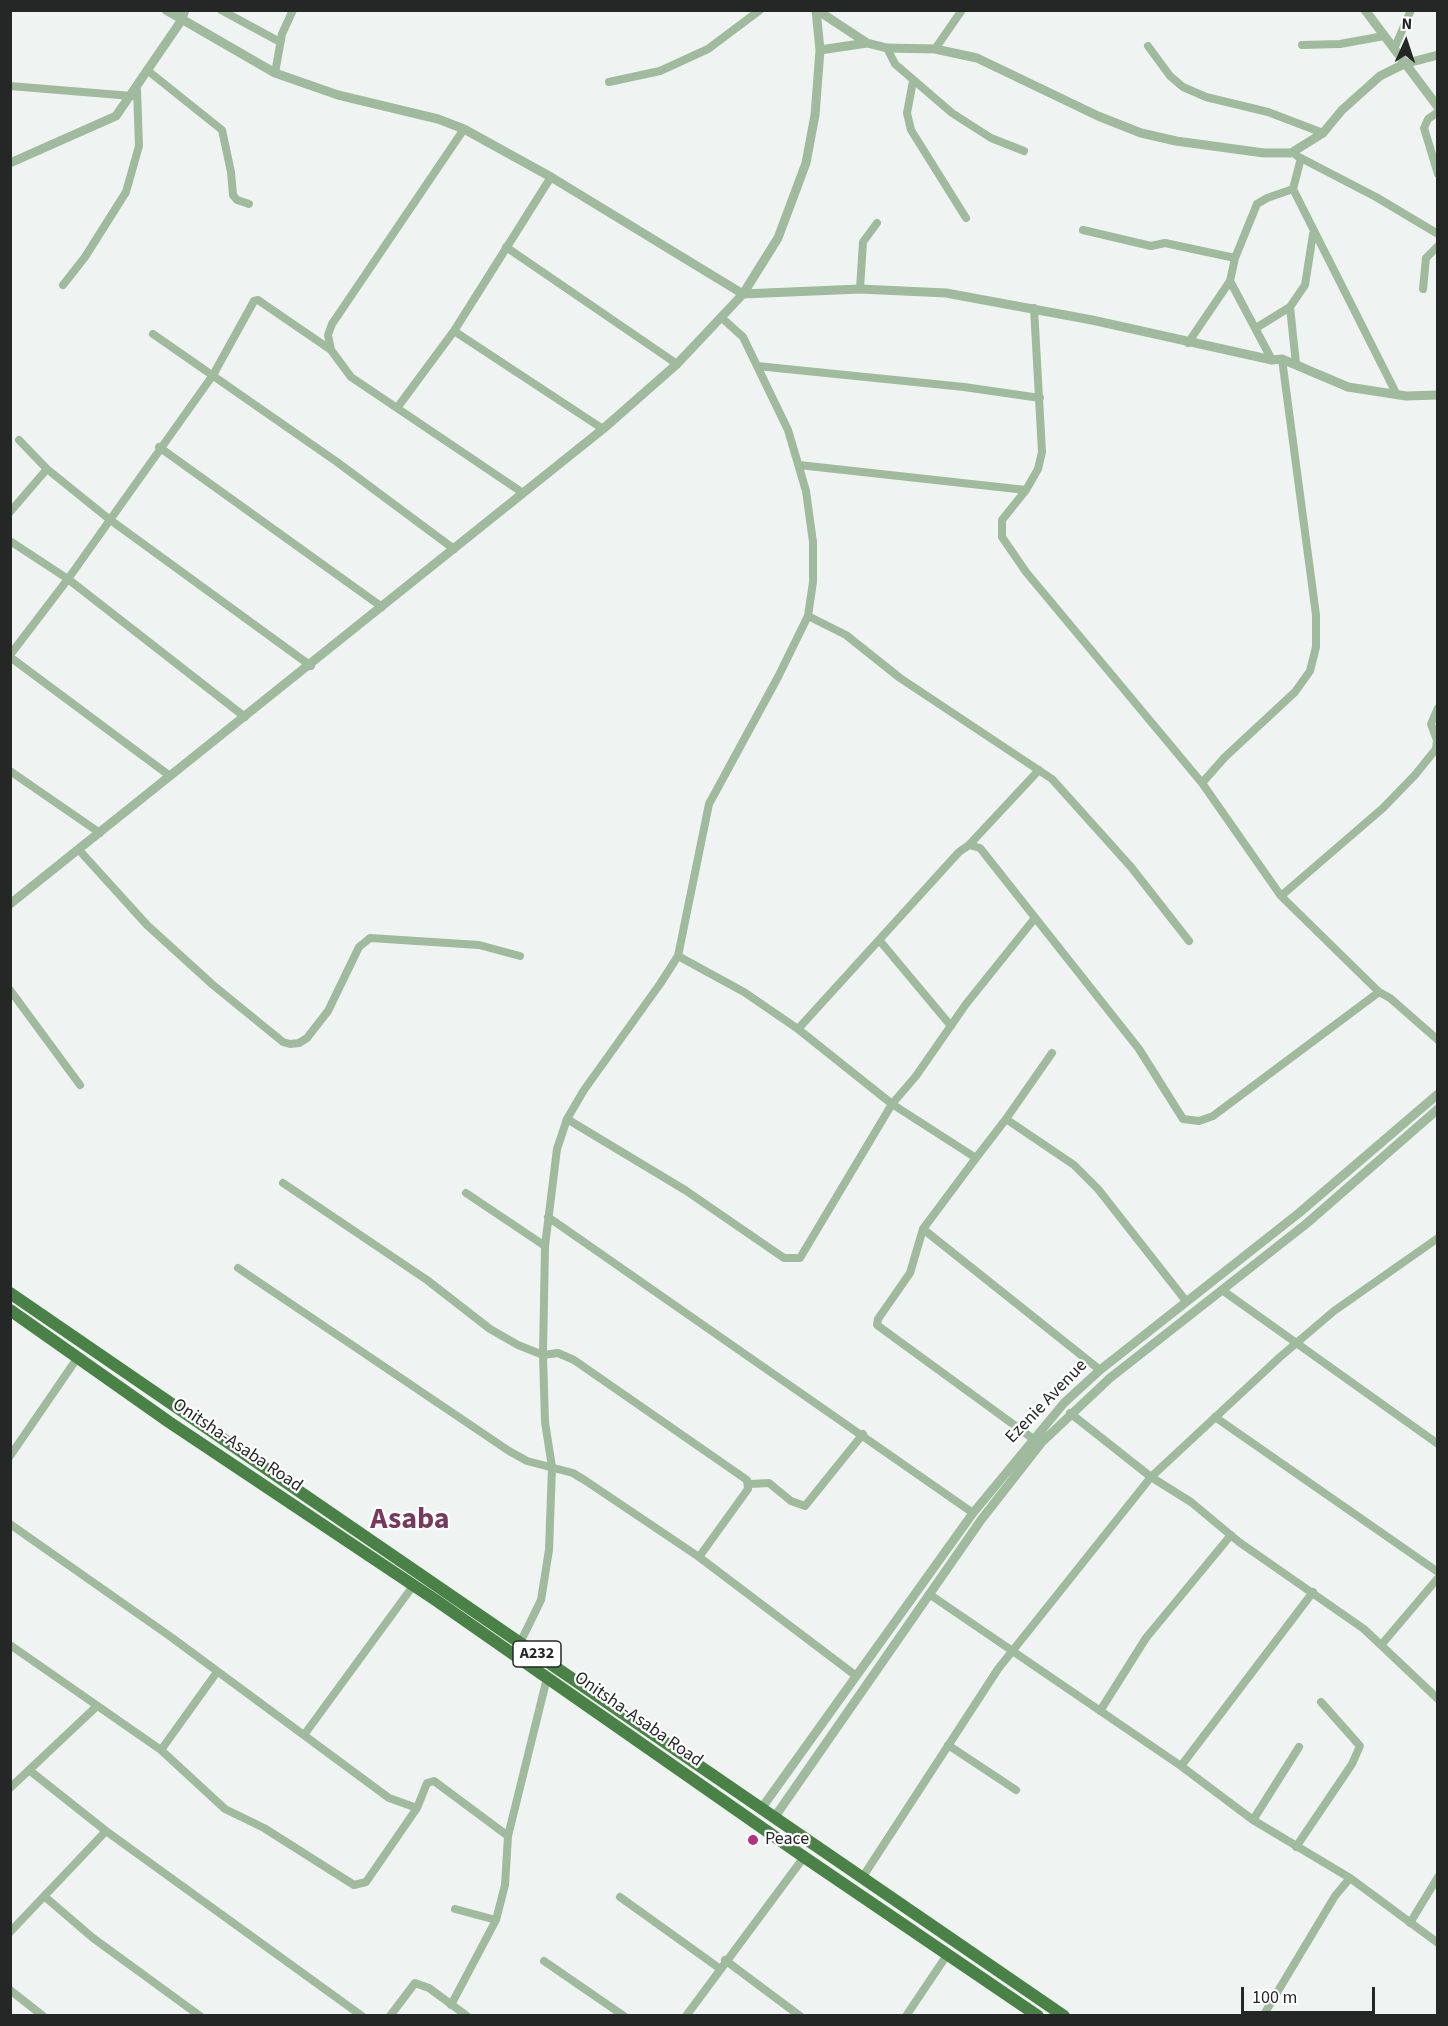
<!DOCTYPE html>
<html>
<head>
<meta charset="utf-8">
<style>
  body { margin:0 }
  #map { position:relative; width:1448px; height:2026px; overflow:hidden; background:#eff3f2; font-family:"Source Sans 3",sans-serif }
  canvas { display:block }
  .frame { position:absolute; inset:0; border:12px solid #252726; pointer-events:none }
  .north { position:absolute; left:1376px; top:12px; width:60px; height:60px; -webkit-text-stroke:4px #fff; paint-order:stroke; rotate:3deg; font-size:16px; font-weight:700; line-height:24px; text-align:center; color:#252726 }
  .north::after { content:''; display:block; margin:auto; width:21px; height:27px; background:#252726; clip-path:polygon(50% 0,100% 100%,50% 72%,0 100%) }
  .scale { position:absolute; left:1241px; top:1987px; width:134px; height:27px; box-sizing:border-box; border:3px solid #252726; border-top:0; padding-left:8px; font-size:18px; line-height:21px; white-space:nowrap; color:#252726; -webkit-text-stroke:4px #fff; paint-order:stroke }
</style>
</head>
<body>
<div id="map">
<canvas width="1448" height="2026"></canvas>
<div class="frame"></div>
<div class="north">N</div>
<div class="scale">100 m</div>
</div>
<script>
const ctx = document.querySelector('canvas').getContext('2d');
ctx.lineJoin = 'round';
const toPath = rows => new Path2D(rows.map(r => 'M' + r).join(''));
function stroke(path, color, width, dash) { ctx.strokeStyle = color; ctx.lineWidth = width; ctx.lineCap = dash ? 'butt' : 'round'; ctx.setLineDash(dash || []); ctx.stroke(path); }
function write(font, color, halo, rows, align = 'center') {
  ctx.font = font + ' "Source Sans 3",sans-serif'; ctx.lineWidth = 4.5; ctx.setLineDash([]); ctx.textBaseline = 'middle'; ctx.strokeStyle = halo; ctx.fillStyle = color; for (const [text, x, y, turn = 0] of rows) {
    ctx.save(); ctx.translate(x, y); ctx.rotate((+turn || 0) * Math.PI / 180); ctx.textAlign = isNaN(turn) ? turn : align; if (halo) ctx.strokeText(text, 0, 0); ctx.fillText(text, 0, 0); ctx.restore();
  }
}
const minor = toPath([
  [221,10,280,42],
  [1302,45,1340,44,1384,36],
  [1148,46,1170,76,1183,87,1206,97,1268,112,1323,133],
  [887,48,895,64,952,113,991,138,1024,151],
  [935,49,962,10],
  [1394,49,1411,10],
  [147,70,222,130,231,172,233,195,237,200,249,204],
  [275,73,282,34,293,10],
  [913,81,907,113,911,130,966,218],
  [609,82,660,71,708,49,760,10],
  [10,86,132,96],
  [1438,112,1428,119,1424,128,1438,174],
  [464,129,332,324,328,335,331,350,351,377,523,493],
  [1297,156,1376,197,1438,234],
  [1301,158,1293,189,1397,395],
  [1083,230,1151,246,1165,243,1235,258],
  [506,247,677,364],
  [1230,281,1272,360],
  [63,285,85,257,126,192,139,146,137,90],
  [860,289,863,242,877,223],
  [1423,289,1426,258,1438,246],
  [1034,308,1042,452,1038,469,1026,490,1002,520,1002,537,1026,572,1202,783,1281,896,1379,992,1390,998,1438,1040],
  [1256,328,1290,307],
  [454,331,603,429],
  [153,334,337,462,454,549],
  [1188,343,1230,281,1235,258,1257,204,1267,198,1293,189],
  [1296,364,1290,307,1305,285,1313,234],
  [757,366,964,387,1040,398],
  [397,408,454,331,551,177],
  [19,440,47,469,109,519,311,666],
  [159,447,382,607],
  [799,465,1026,490],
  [10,512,47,469],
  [10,541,68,579,10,655],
  [808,616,846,635,900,678,1052,779,1131,867,1189,941],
  [10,657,170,776],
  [245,717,68,579,213,375,254,301,258,300,331,350],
  [10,771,100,833],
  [1202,783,1225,757,1295,692,1310,671,1316,647,1316,615,1282,359],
  [969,845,1039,770],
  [79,850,147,925,213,985,283,1042,290,1044,299,1043,307,1038,328,1011,359,947,370,938,479,945,520,956],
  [1281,896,1383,808,1415,775,1436,749,1437,740,1431,724,1438,708],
  [880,941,951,1026],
  [678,956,744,992,798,1029,892,1104,976,1158,1006,1119,1074,1165,1098,1189,1186,1301],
  [10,990,80,1085],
  [798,1029,959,852,969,845,980,848,1139,1049,1183,1119,1199,1121,1213,1116,1379,992],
  [567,1119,685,1190,784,1258,800,1258,892,1104,916,1076,966,1004,1035,918],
  [1006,1119,1052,1053],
  [976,1158,923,1229,910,1273,878,1319,877,1325,1032,1438],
  [283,1183,427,1280,490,1329,518,1345,543,1355,558,1353,574,1360,747,1480,748,1489,699,1557],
  [466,1193,545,1246],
  [548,1217,973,1513],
  [923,1229,1100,1370],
  [238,1268,509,1451,527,1461,573,1473,586,1481,699,1557,855,1675],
  [1222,1290,1438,1444],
  [1070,1413,1151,1477,1191,1502,1239,1542,1364,1629,1438,1699],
  [1215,1417,1438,1572],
  [10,1456,78,1357],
  [750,1484,769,1483,791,1501,805,1506,863,1434],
  [10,1524,171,1637,389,1798,417,1808,427,1783,434,1781,508,1836,547,1678],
  [929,1594,1181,1766,1253,1820,1350,1878,1438,1943],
  [520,1643,541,1600,549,1550,552,1467,545,1422,543,1355,545,1246,557,1149,567,1119,584,1090,660,984,678,956,709,804,778,677,808,616,813,582,813,542,806,491,788,430,743,337,722,318],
  [1382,1644,1438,1578],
  [10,1645,161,1750,225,1809,264,1828,354,1885,366,1882,417,1808],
  [1100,1711,1146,1638,1231,1535],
  [304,1735,413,1586],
  [948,1745,1016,1790],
  [161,1750,217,1672],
  [1181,1766,1313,1592],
  [29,1770,106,1831,362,2016],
  [10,1788,97,1706],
  [1253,1820,1299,1747],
  [1296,1847,1352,1764,1360,1746,1321,1702],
  [862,1878,998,1669,1151,1477,1280,1357,1334,1311,1438,1238],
  [44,1896,93,1938,200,2016],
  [620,1897,719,1968],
  [455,1909,496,1920],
  [1410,1923,1438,1877],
  [10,1932,106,1831],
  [725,1960,800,2016],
  [544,1961,624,2016],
  [10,1990,43,2016],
  [451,2005,496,1920,505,1885,508,1836],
  [390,2016,415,1983,429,1988,467,2016],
  [686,2016,804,1857],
  [906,2016,947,1955],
  [1263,2016,1335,1896,1350,1878]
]);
const tertiary = toPath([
  [166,10,275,73,338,95,438,119,464,129,551,177,743,294,860,289,946,293,1092,320,1272,360,1282,359,1348,387,1406,396,1438,395],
  [817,10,867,43,887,48,935,49,977,58,1098,116,1141,133,1176,141,1264,153,1291,153,1323,133,1342,110,1380,76,1404,64,1438,55],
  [1365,10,1438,107],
  [820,50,867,43],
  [10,163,116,116,181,21,185,10],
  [10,904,603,429,677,364,743,294,778,238,806,163,815,115,820,50,816,10],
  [761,1809,973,1513,1064,1403,1100,1370,1299,1213,1438,1094],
  [774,1818,981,1520,1042,1442,1110,1378,1306,1224,1438,1109]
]);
const trunk = toPath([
  [10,1293,1064,2016],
  [10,1310,169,1422,437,1601,804,1857,1038,2016]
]);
const markers = [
  [753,1840,6,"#b1327f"]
];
const shields = [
  [537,1654,48]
];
const shieldNames = [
  ["A232",537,1654]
];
const streetNames = [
  ["Ezenie Avenue",1047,1402,-46],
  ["Onitsha-Asaba Road",237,1446,34],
  ["Onitsha-Asaba Road",638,1720,35]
];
const poiNames = [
  ["Peace",765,1840]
];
const townNames = [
  ["Asaba",410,1521]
];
stroke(minor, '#9fba9c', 8);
stroke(tertiary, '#9fba9c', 9);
stroke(trunk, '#4a8146', 12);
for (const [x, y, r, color] of markers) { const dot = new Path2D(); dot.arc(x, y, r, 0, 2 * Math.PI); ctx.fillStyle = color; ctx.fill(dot); stroke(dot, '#fff', 2); }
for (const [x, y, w] of shields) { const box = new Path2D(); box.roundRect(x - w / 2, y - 13, w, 26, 4.5); ctx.fillStyle = '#fff'; ctx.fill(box); stroke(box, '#252726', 1.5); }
write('bold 16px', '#252726', null, shieldNames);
write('18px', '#252726', '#fff', streetNames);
write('18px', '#252726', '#fff', poiNames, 'left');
write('bold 30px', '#79395c', '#fff', townNames);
</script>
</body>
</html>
